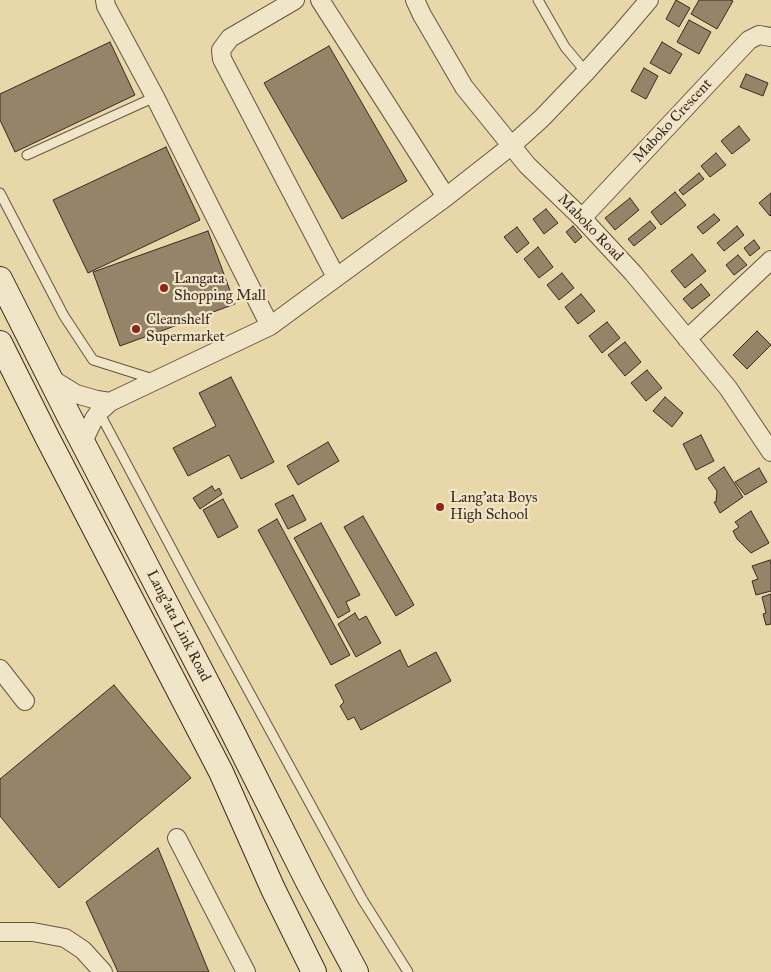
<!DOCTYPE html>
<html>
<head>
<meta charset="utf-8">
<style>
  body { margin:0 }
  canvas { display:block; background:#e8d7a8 }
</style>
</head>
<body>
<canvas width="771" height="972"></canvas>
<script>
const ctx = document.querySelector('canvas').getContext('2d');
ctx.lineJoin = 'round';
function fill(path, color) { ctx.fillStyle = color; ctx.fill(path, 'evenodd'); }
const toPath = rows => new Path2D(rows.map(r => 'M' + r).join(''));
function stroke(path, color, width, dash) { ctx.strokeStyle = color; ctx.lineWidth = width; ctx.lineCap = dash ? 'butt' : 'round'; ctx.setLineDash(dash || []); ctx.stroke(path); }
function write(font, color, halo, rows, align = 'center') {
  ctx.font = font + ' "IM FELL Great Primer",serif'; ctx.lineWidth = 4.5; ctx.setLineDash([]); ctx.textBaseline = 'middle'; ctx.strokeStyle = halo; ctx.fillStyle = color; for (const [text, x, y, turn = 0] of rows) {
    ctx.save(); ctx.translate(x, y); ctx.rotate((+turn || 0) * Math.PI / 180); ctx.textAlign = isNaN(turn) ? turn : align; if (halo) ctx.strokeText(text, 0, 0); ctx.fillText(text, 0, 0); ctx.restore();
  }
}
const building = toPath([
  [676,0,690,8,679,27,666,19,676,0],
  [699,0,730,0,733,1,717,29,691,14,699,0],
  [689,20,711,32,699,54,677,42,689,20],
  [110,42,135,95,15,152,0,120,0,94,110,42],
  [662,42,682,54,670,74,650,63,662,42],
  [329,46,407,181,342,219,264,83,329,46],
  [644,68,658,76,646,99,631,91,644,68],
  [746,74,768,83,763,96,740,87,746,74],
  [739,126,750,140,732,154,721,141,739,126],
  [166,147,200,220,88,273,53,200,166,147],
  [716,153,726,165,710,177,701,166,716,153],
  [699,173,704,179,683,195,679,190,699,173],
  [675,192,686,205,661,225,651,212,675,192],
  [771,193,771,215,770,216,759,203,771,193],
  [630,198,639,210,615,230,605,218,630,198],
  [546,209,558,223,544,234,533,219,546,209],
  [714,214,720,220,703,234,697,227,714,214],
  [650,221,656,228,634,246,628,239,650,221],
  [573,226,582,237,575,243,566,232,573,226],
  [737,226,744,235,724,251,717,243,737,226],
  [517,227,529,243,517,253,504,237,517,227],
  [208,231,235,304,120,346,93,272,208,231],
  [754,240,760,248,750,256,744,248,754,240],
  [538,247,553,267,539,278,524,259,538,247],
  [692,254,706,271,685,288,671,271,692,254],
  [738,255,747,265,734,275,726,265,738,255],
  [562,273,574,288,559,300,547,285,562,273],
  [701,284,710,295,692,309,683,299,701,284],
  [581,294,595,311,578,324,565,307,581,294],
  [607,322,620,338,602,353,589,336,607,322],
  [757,331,771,345,747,369,733,355,757,331],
  [625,342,641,362,625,376,608,355,625,342],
  [647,370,662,388,646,401,631,383,647,370],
  [231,377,274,462,241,479,229,455,188,476,173,448,216,426,199,393,231,377],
  [665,397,683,413,672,427,653,411,665,397],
  [701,435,714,461,696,470,683,444,701,435],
  [328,442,339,461,298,485,287,466,328,442],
  [724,467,743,497,720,513,714,502,716,502,717,491,708,478,724,467],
  [759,468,767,482,745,495,735,482,759,468],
  [212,486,215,491,219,488,222,494,200,509,193,498,212,486],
  [293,495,306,520,288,529,275,504,293,495],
  [223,499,238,527,218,538,203,510,223,499],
  [751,511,769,543,751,553,737,539,733,531,739,527,735,522,751,511],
  [363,516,414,605,396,616,344,527,363,516],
  [277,519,350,655,331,665,258,530,277,519],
  [321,523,360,595,346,602,350,611,338,618,294,538,321,523],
  [770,560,771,564,771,591,756,595,752,581,758,579,752,566,770,560],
  [771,594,771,624,766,625,763,614,766,613,762,597,771,594],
  [355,613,359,620,366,616,381,643,356,657,338,624,355,613],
  [400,650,408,667,436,652,451,681,361,730,354,717,348,720,340,706,344,702,335,685,400,650],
  [114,685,191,778,59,888,0,816,0,779,114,685],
  [158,848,209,972,118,972,86,902,158,848]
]);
const lane = toPath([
  [538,0,565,47,586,72],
  [27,155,155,97],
  [0,193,64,316,93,360,153,379],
  [99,412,193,589,362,899,408,972]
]);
const street = toPath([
  [105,0,106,6,155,97,270,326],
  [295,0,230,38,221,50,222,59,336,277],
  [320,0,446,197],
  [415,0,422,15,464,87,527,165,582,218,633,273,728,388,771,452],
  [582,218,749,40,759,35,771,37],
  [687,339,771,260],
  [50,378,76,394,97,400,110,402],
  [83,442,89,429,94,419,99,412,110,402,270,326,446,197,511,146,542,118,586,72,620,34,649,0],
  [0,669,25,701],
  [177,838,246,972],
  [0,932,33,932,65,938,83,950,103,972]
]);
const secondary = toPath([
  [0,279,70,418,229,725,309,884,356,972],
  [0,343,47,437,221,772,273,889,314,972]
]);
const markers = [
  [164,288,5,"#8f2418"],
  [136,329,5,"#8f2418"],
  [440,507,5,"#8f2418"]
];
const streetNames = [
  ["Maboko Crescent",673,121,-47],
  ["Maboko Road",590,228,46],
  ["Lang'ata Link Road",178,626,63]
];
const poiNames = [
  ["Langata",174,279],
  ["Shopping Mall",174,296],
  ["Cleanshelf",146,320],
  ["Supermarket",146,337],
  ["Lang'ata Boys",450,498],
  ["High School",450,515]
];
fill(building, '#958467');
stroke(building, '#3c2a21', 1);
stroke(lane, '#675543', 11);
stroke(street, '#675543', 20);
stroke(secondary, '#3c2a21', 26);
stroke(lane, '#f0e5c6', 9);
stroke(street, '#f0e5c6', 18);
stroke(secondary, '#f0e5c6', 24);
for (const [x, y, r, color] of markers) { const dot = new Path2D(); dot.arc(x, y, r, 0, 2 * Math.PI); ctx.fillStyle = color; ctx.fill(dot); stroke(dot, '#f0e5c6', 2); }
write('15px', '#3c2a21', '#f0e5c6', streetNames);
write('15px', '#3c2a21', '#f0e5c6', poiNames, 'left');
</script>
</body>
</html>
